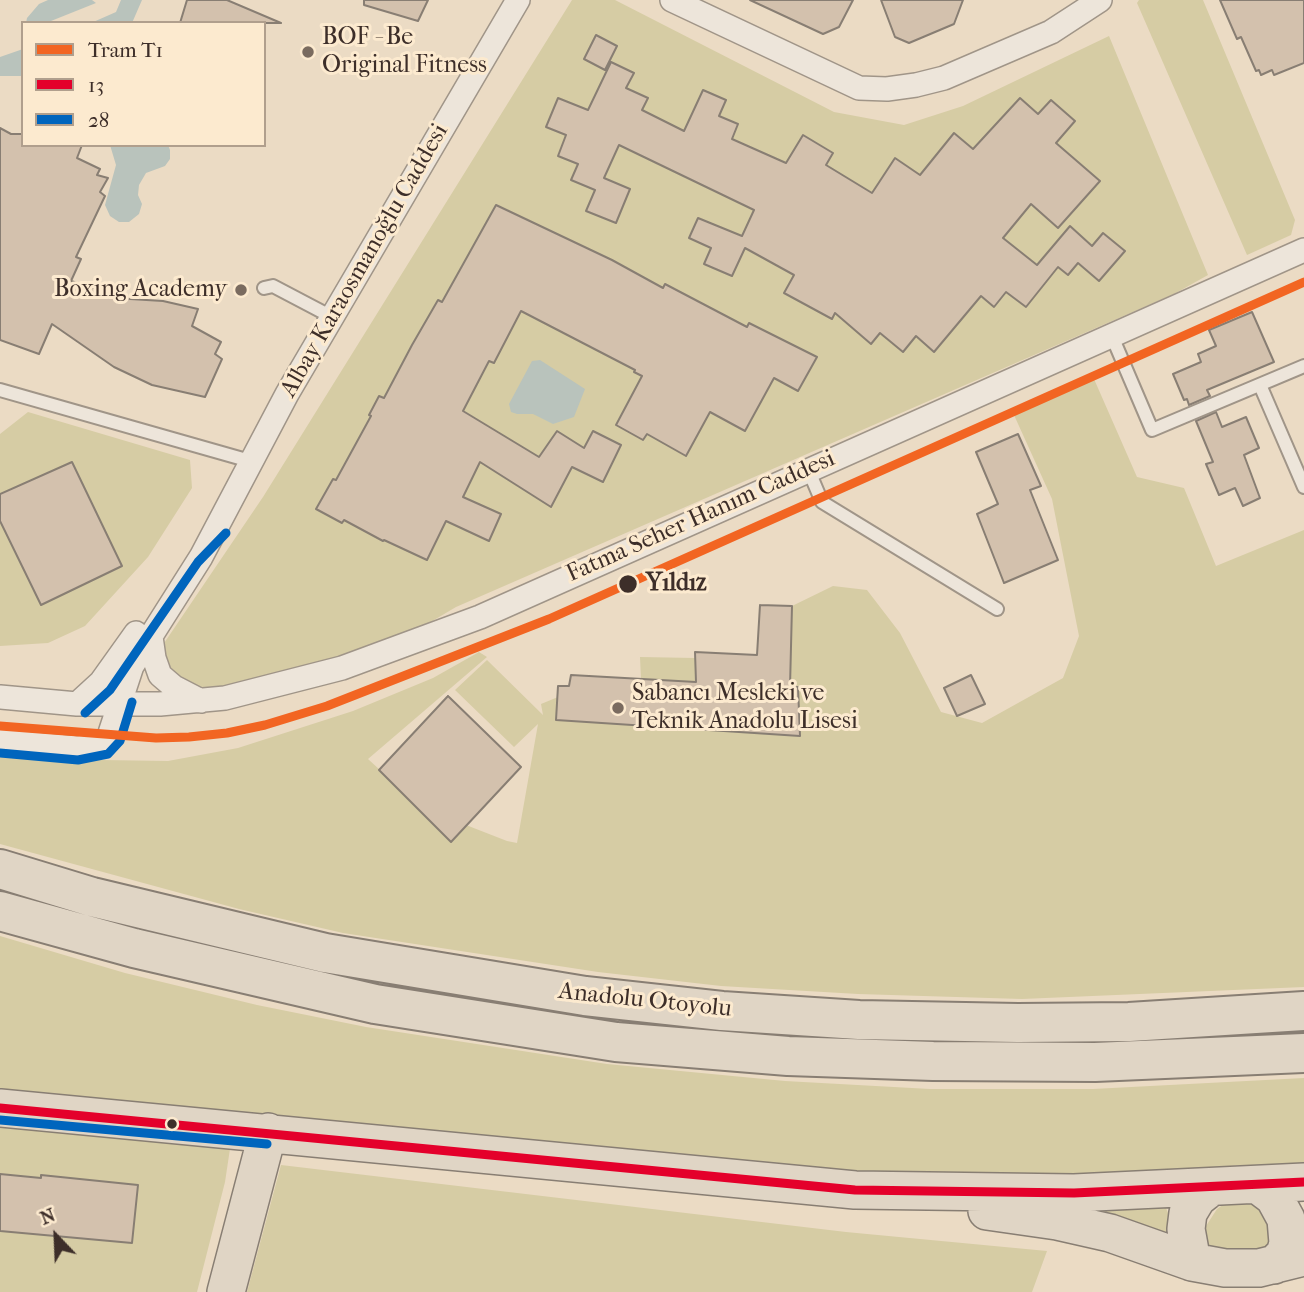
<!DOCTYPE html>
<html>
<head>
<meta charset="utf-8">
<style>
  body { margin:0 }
  #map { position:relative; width:1304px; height:1292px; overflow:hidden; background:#ebdbc4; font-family:"IM FELL French Canon",serif }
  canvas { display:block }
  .legend { position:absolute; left:21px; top:21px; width:245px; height:126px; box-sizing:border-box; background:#fceacf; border:2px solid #b09f8d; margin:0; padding:9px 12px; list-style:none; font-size:21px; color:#3d2e29 }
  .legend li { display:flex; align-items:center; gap:14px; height:35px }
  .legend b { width:35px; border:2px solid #b09f8d }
  .north { position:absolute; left:21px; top:1201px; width:70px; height:70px; -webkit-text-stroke:5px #fceacf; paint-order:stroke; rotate:337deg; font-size:19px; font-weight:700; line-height:28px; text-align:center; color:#3d2e29 }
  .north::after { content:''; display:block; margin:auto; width:24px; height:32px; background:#3d2e29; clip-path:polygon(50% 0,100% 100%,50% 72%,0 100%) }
</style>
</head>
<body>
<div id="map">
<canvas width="1304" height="1292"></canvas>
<ul class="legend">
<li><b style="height:9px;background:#f26522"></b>Tram T1</li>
<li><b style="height:9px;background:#e4002b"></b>13</li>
<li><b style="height:9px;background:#0065bd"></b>28</li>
</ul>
<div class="north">N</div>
</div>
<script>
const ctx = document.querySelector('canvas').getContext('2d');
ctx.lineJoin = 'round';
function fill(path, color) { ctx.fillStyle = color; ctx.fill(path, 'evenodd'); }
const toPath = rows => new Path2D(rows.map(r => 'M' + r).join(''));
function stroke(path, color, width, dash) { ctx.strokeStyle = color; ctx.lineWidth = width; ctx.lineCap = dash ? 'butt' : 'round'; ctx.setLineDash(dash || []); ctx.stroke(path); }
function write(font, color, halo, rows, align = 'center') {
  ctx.font = font + ' "IM FELL French Canon",serif'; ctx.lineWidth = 6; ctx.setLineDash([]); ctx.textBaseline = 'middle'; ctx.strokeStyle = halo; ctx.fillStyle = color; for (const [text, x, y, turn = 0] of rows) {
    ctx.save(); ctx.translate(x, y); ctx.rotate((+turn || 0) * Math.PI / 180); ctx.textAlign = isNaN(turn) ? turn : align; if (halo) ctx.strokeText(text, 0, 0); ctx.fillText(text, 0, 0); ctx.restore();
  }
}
const green = toPath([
  [572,0,615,0,834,112,904,125,963,106,1109,36,1208,275,1174,294,456,607,373,656,201,701,154,658,263,497],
  [1139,0,1203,0,1295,220,1291,235,1247,255,1137,3],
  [1094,379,1137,477,1184,488,1216,566,1304,530,1304,987,1022,999,858,994,721,986,598,972,343,933,239,909,0,844,0,750,101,760,168,761,238,748,353,711,433,678,479,652,487,657,368,759,380,770,466,825,507,841,517,843,538,724,514,747,455,690,487,660,543,715,541,704,558,697,557,720,799,736,797,687,790,687,792,606,833,586,867,590,900,633,941,712,982,723,1063,678,1079,636,1052,499,1014,415],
  [28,412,190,460,192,488,148,557,85,626,48,643,0,646,0,434],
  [640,657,695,658,695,682,641,679],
  [0,936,125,973,257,1005,366,1027,607,1064,785,1081,930,1089,1093,1089,1304,1078,1304,1165,1241,1165,1192,1171,966,1185,0,1093],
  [0,1119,231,1142,225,1182,197,1292,0,1292],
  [281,1165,846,1232,1047,1251,1032,1292,247,1292],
  [1249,1200,1262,1209,1273,1233,1268,1247,1251,1256,1208,1248,1204,1233,1206,1226,1217,1209,1224,1204],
  [1160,1207,1166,1208,1168,1213,1168,1231,1165,1235,1085,1209]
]);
const water = toPath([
  [48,0,92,0,96,3,46,23,26,23,27,18,39,4],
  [121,0,142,0,132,23,91,23,116,12],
  [23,49,23,76,0,76,0,57],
  [110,145,168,145,170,150,170,159,165,166,146,173,139,185,138,195,142,204,139,214,129,222,119,222,110,216,105,205,116,165],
  [540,360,585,389,574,417,553,424,533,414,517,414,511,412,509,404,532,361]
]);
const building = toPath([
  [187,0,227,0,281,23,180,23,187,0],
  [364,0,428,0,418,21,364,5,364,0],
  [750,0,853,0,839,27,823,34,750,0],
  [881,0,963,0,954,24,909,43,895,37,881,0],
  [1220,0,1304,0,1304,63,1274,75,1272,70,1261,75,1259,70,1256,71,1241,37,1237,39,1220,0],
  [596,35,617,46,605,70,584,59,596,35],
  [611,62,634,73,626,88,648,98,642,110,684,131,703,90,726,100,719,116,738,124,732,139,786,163,803,135,833,153,826,165,872,193,895,158,920,175,954,133,973,149,1020,98,1038,114,1051,100,1075,121,1056,143,1100,181,1058,228,1031,204,1003,238,1037,265,1070,226,1092,246,1103,233,1125,251,1099,281,1078,263,1068,275,1058,267,1026,307,1006,292,994,307,981,296,934,352,916,336,903,352,880,333,871,344,835,313,832,319,784,293,794,275,745,248,732,276,704,264,711,248,689,238,698,218,742,236,754,210,619,145,604,178,630,189,616,223,586,211,595,190,571,180,578,164,558,156,566,135,546,127,558,98,588,110,611,62],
  [0,128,11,134,23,134,23,145,82,145,77,158,100,169,97,175,108,178,100,192,105,196,76,257,81,259,71,281,130,299,163,301,198,309,192,326,221,342,215,354,222,359,205,397,152,385,114,367,52,324,39,354,0,340,0,128],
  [496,205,612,260,663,288,665,284,747,327,749,323,817,357,798,391,774,378,745,431,710,412,686,456,647,434,643,440,616,425,642,376,634,372,635,370,521,311,494,363,489,361,463,411,539,457,557,431,584,448,593,431,621,445,603,482,572,467,551,507,480,462,463,497,501,514,489,541,446,521,427,560,384,540,383,541,344,520,342,523,316,509,333,479,336,480,371,416,369,415,379,396,384,398,412,345,438,300,442,302,496,205],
  [1252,312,1274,362,1207,390,1210,396,1189,405,1187,399,1184,400,1173,374,1201,362,1198,354,1216,346,1209,330,1252,312],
  [1216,412,1222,427,1246,417,1259,448,1244,455,1260,498,1243,506,1235,488,1219,495,1206,464,1213,462,1196,421,1216,412],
  [1018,434,1041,486,1030,490,1058,560,1004,583,977,514,998,504,976,452,1018,434],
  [72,462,122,566,41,605,0,521,0,494,72,462],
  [760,605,792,606,790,687,798,687,800,736,556,720,558,686,569,686,571,675,696,682,695,652,757,655,760,605],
  [971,675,985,704,957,716,944,688,971,675],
  [448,696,521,767,451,842,379,770,448,696],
  [0,1174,41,1178,41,1175,138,1185,132,1243,0,1231,0,1174]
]);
const service = toPath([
  [264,288,273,286,332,317],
  [1111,334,1152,430,1304,366],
  [1260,385,1304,487],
  [0,390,250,461],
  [808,469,822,502,997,609]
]);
const minor = toPath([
  [672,0,859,88,887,89,916,85,944,78,1051,32,1100,0],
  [151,637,154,658,160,675,174,687,201,701],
  [0,697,77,704,160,704,225,698,342,668,480,617,1304,250],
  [77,704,101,682,136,633],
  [0,741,78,748,103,743,109,736,132,666,201,557,287,394,518,0]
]);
const primary = toPath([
  [0,1108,855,1190,1074,1193,1304,1182],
  [1258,1185,1274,1197,1286,1219,1288,1243,1285,1254,1274,1265],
  [987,1211,1057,1221,1110,1233,1192,1262,1225,1268,1259,1268,1304,1257],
  [1192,1262,1186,1229,1188,1213,1197,1198,1211,1187],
  [226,1292,268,1132]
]);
const motorway = toPath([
  [0,869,92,897,325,953,585,996,722,1011,859,1020,1018,1023,1129,1022,1304,1011],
  [0,911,134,948,375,1004,616,1042,788,1056,933,1061,1095,1062,1304,1053]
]);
const bus1 = toPath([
  [0,1108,855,1190,1074,1193,1304,1182]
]);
const bus2 = toPath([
  [85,713,110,690,198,562,226,533],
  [0,753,78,760,108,754,120,741,132,702],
  [0,1120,267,1144]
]);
const tram1 = toPath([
  [0,726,156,738,189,737,227,733,265,725,327,706,549,619,1304,282]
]);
const markers = [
  [308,52,7,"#7a6b5f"],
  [241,290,7,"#7a6b5f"],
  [628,584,10,"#3d2e29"],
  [618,708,7,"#7a6b5f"],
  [172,1124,6,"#3d2e29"]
];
const poiNames = [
  ["BOF - Be",322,38],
  ["Original Fitness",322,66],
  ["Boxing Academy",227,290,"right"],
  ["Sabancı Mesleki ve",632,694],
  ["Teknik Anadolu Lisesi",632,722]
];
const streetNames = [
  ["Albay Karaosmanoğlu Caddesi",365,261,-60],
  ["Fatma Seher Hanım Caddesi",701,517,-24],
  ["Anadolu Otoyolu",645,1001,6]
];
const stopNames = [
  ["Yıldız",646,584]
];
fill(green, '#d6cca4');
fill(water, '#b9c3bc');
fill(building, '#d3c1ad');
stroke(building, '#887e73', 2);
stroke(service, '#a09588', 16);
stroke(minor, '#a09588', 26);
stroke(primary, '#887e73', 40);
stroke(motorway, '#887e73', 42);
stroke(service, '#ede5da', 12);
stroke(minor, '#ede5da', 23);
stroke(primary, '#e0d5c5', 37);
stroke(motorway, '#e0d5c5', 38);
stroke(bus1, '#e4002b', 9);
stroke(bus2, '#0065bd', 9);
stroke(tram1, '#f26522', 9);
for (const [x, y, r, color] of markers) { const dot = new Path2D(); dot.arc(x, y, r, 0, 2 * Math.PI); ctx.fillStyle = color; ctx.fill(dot); stroke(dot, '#fceacf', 2.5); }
write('24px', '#3d2e29', '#fceacf', poiNames, 'left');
write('24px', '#3d2e29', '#fceacf', streetNames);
write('bold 24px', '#3d2e29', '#fceacf', stopNames, 'left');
</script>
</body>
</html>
